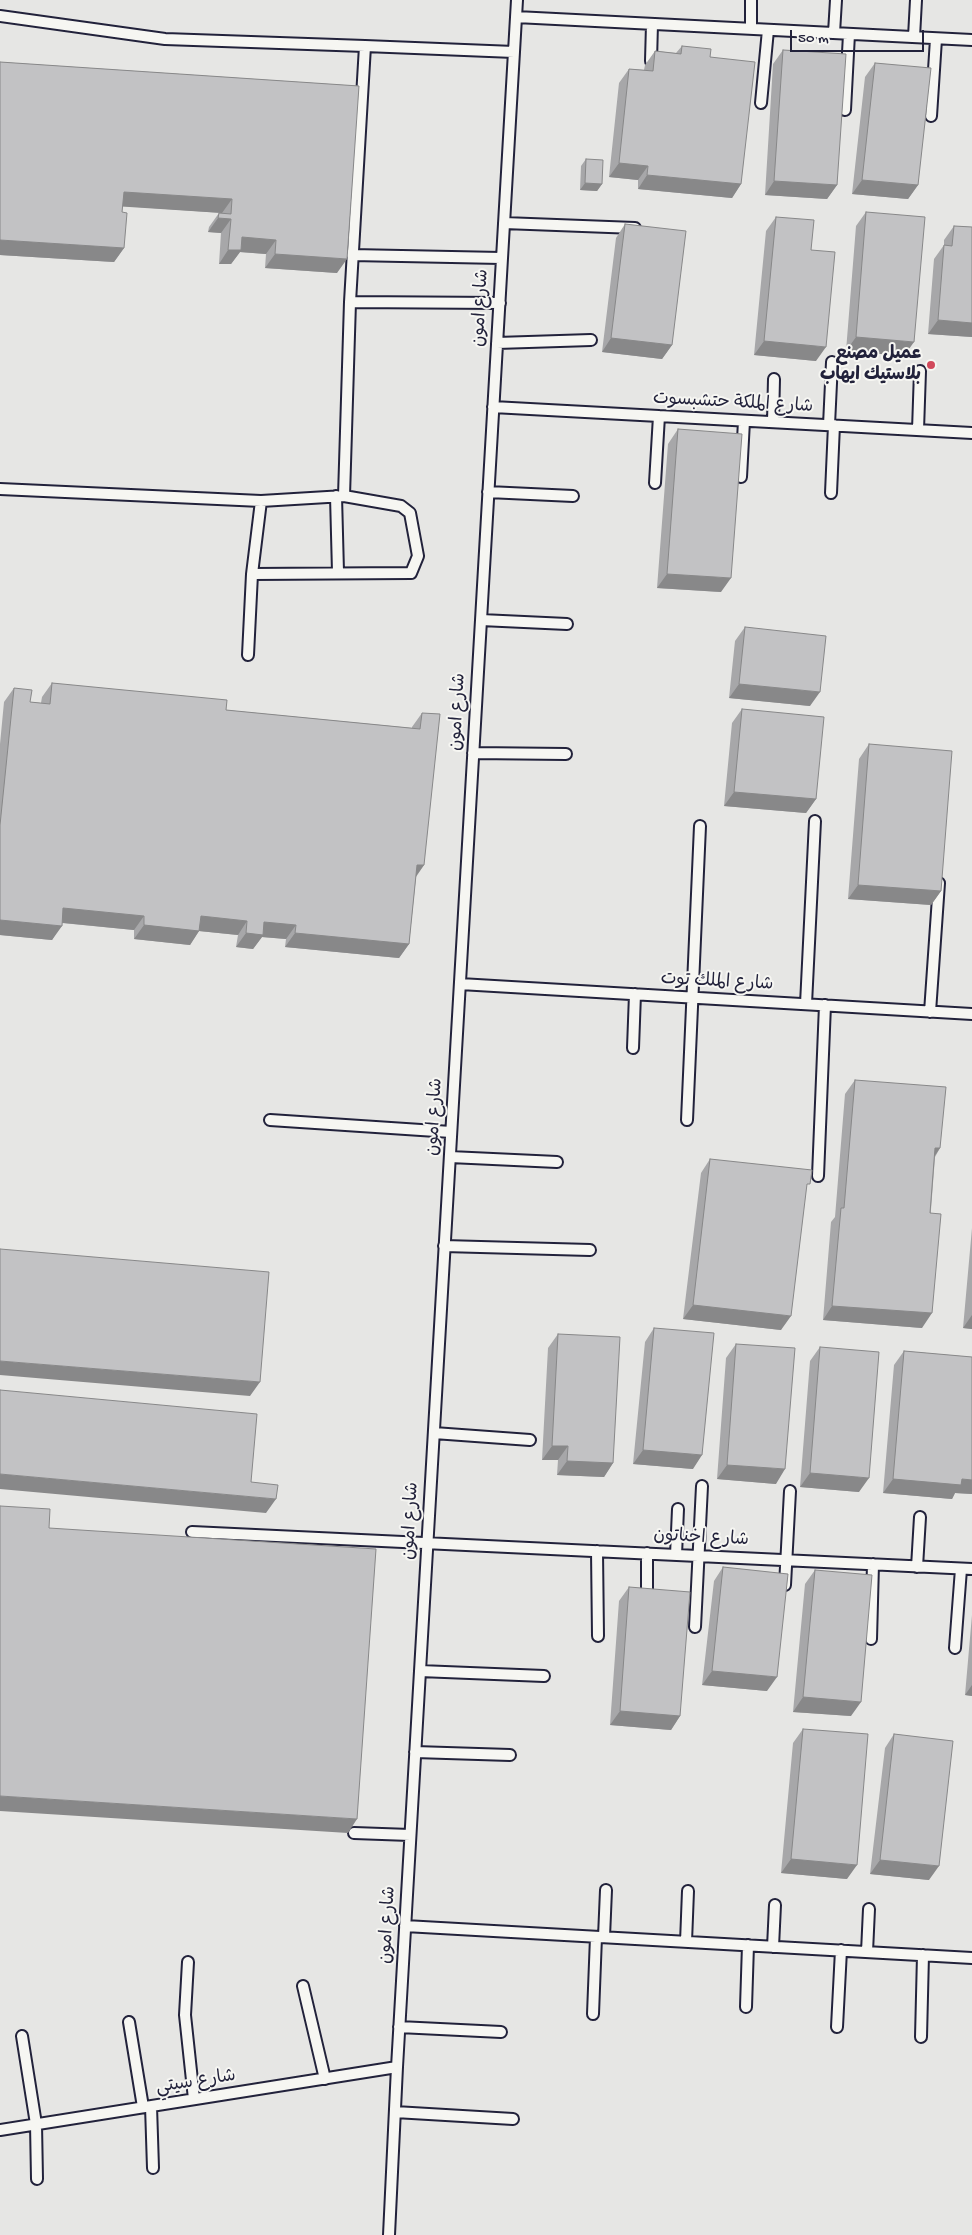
<!DOCTYPE html>
<html>
<head>
<meta charset="utf-8">
<style>
  body { margin:0 }
  #map { position:relative; width:972px; height:2235px; overflow:hidden; background:#f6f6f2; font-family:"Gochi Hand",sans-serif }
  canvas { display:block }
  .scale { position:absolute; left:790px; top:30px; width:134px; height:22px; box-sizing:border-box; border:2px solid #22223b; border-top:0; padding-left:6px; font-size:15px; line-height:18px; white-space:nowrap; color:#22223b; -webkit-text-stroke:4px #f6f6f2; paint-order:stroke }
</style>
</head>
<body>
<div id="map">
<canvas width="972" height="2235"></canvas>
<div class="scale">50 m</div>
</div>
<script>
const ctx = document.querySelector('canvas').getContext('2d');
ctx.lineJoin = 'round';
function fill(path, color) { ctx.fillStyle = color; ctx.fill(path, 'evenodd'); }
const toPath = rows => new Path2D(rows.map(r => 'M' + r).join(''));
function stroke(path, color, width, dash) { ctx.strokeStyle = color; ctx.lineWidth = width; ctx.lineCap = dash ? 'butt' : 'round'; ctx.setLineDash(dash || []); ctx.stroke(path); }
function write(font, color, halo, rows, align = 'center') {
  ctx.font = font + ' "Gochi Hand","Playpen Sans Arabic",sans-serif'; ctx.lineWidth = 4; ctx.setLineDash([]); ctx.textBaseline = 'middle'; ctx.strokeStyle = halo; ctx.fillStyle = color; for (const [text, x, y, turn = 0] of rows) {
    ctx.save(); ctx.translate(x, y); ctx.rotate((+turn || 0) * Math.PI / 180); ctx.textAlign = isNaN(turn) ? turn : align; if (halo) ctx.strokeText(text, 0, 0); ctx.fillText(text, 0, 0); ctx.restore();
  }
}
const built = toPath([
  [0,0,972,0,972,2235,0,2235]
]);
const lane = toPath([
  [0,16,165,39,365,46,350,302,344,496,261,501,0,489],
  [516,17,972,40],
  [751,29,751,0],
  [834,33,836,0],
  [914,37,916,0],
  [365,46,514,52],
  [651,61,652,24],
  [761,103,768,30],
  [845,110,849,34],
  [931,116,936,39],
  [504,223,635,228],
  [352,255,501,258],
  [350,302,500,303],
  [497,343,591,340],
  [493,407,972,433],
  [773,422,774,379],
  [829,425,832,362],
  [918,430,920,371],
  [741,477,744,421],
  [655,483,659,416],
  [488,492,573,496],
  [831,493,834,425],
  [336,496,338,572],
  [252,574,411,573,418,556,410,513,401,506,344,496],
  [481,620,567,624],
  [248,655,252,574,261,501],
  [473,753,566,754],
  [460,984,972,1014],
  [806,1004,815,821],
  [930,1012,939,883],
  [633,1048,635,994],
  [270,1120,451,1132],
  [687,1120,700,826],
  [450,1157,557,1162],
  [818,1176,825,1005],
  [444,1246,590,1250],
  [434,1433,530,1440],
  [192,1532,972,1569],
  [597,1551,598,1636],
  [676,1555,678,1509],
  [917,1567,920,1517],
  [785,1585,790,1491],
  [647,1593,647,1553],
  [695,1627,702,1486],
  [871,1639,873,1564],
  [955,1648,961,1569],
  [420,1671,544,1676],
  [415,1752,510,1755],
  [354,1833,410,1835],
  [405,1926,972,1958],
  [604,1937,606,1890],
  [686,1942,688,1891],
  [773,1947,775,1905],
  [867,1952,869,1909],
  [188,1962,185,2015,194,2099],
  [303,1986,325,2079],
  [746,2007,748,1945],
  [593,2014,596,1937],
  [129,2022,143,2107],
  [399,2027,501,2032],
  [837,2027,841,1950],
  [22,2036,36,2124,37,2179],
  [921,2037,923,1955],
  [151,2106,153,2168],
  [395,2112,513,2119],
  [0,2130,397,2067],
  [389,2235,397,2067,517,0]
]);
const wall = toPath([
  [682,46,710,57,741,184,732,198,638,189,638,180,609,177,619,83,629,69,644,70,645,65,655,51,676,53],
  [783,50,837,185,827,199,765,195,773,64],
  [0,62,359,86,337,273,265,268,266,254,240,252,231,264,219,264,221,233,208,232,209,227,219,213,222,213,123,206,122,212,124,248,114,262,0,255],
  [875,63,918,185,908,199,852,194,865,77],
  [586,159,602,184,597,191,580,190,581,166],
  [866,212,904,356,846,351,856,226],
  [776,217,811,250,816,361,754,355,766,231],
  [625,224,672,345,662,359,602,352,616,238],
  [954,226,972,227,972,337,928,334,934,259,944,245,944,240],
  [678,429,721,592,657,588,668,444],
  [745,627,810,706,729,698,735,641],
  [52,683,226,710,412,728,412,727,422,713,424,865,416,877,409,944,399,958,285,947,286,939,262,937,253,949,236,947,238,935,199,931,190,945,134,939,134,930,62,923,52,940,0,935,0,744,4,702,14,688,30,702,41,703,42,697],
  [742,709,816,799,806,813,724,806,732,723],
  [869,744,941,891,931,905,848,899,859,759],
  [855,1080,940,1148,935,1157,922,1328,823,1320,831,1222,835,1217,845,1094],
  [710,1159,806,1190,781,1330,683,1319,701,1173],
  [972,1228,972,1329,963,1328],
  [654,1328,693,1469,633,1464,645,1342],
  [558,1334,613,1463,604,1477,557,1475,558,1460,542,1460,548,1348],
  [736,1344,776,1484,717,1479,726,1358],
  [820,1347,859,1492,800,1487,810,1361],
  [904,1351,972,1357,972,1494,955,1493,952,1499,883,1493,894,1365],
  [723,1567,767,1691,702,1685,714,1581],
  [815,1570,851,1716,793,1712,805,1584],
  [629,1587,680,1716,671,1730,610,1725,619,1601],
  [972,1615,972,1696,965,1695],
  [803,1729,847,1879,781,1873,793,1743],
  [894,1734,929,1880,870,1874,885,1748]
]);
const shadedWall = toPath([
  [619,163,648,166,638,180,609,177],
  [647,175,741,184,732,198,638,189],
  [862,180,918,185,908,199,852,194],
  [774,181,837,185,827,199,765,195],
  [585,183,602,184,597,191,580,190],
  [124,192,232,199,222,213,114,206],
  [218,218,231,219,221,233,208,232],
  [242,237,276,240,266,254,240,252,231,264,219,264,228,250],
  [0,240,124,248,114,262,0,255],
  [275,254,347,259,337,273,265,268],
  [938,320,972,323,972,337,928,334],
  [856,337,914,342,904,356,846,351],
  [611,338,672,345,662,359,602,352],
  [764,341,826,347,816,361,754,355],
  [667,574,731,578,721,592,657,588],
  [739,684,820,692,810,706,729,698],
  [734,792,816,799,806,813,724,806],
  [417,865,424,865,414,879],
  [858,885,941,891,931,905,848,899],
  [63,908,144,916,134,930,54,922],
  [201,916,247,921,238,935,199,931,190,945,134,939,144,925],
  [0,920,62,926,52,940,0,935],
  [264,922,296,925,286,939,262,937,253,949,236,947,246,933],
  [295,933,409,944,399,958,285,947],
  [935,1148,940,1148,930,1163],
  [693,1305,791,1316,781,1330,683,1319],
  [832,1306,932,1313,922,1328,823,1320],
  [972,1315,972,1329,963,1328],
  [0,1361,260,1382,250,1396,0,1375],
  [552,1446,568,1446,558,1460,542,1460],
  [643,1450,702,1455,693,1469,633,1464],
  [567,1461,613,1463,604,1477,557,1475],
  [727,1465,785,1469,776,1484,717,1479],
  [810,1473,869,1478,859,1492,800,1487],
  [0,1474,276,1499,266,1513,0,1489],
  [893,1479,962,1479,972,1480,972,1494,955,1493,952,1499,883,1493],
  [712,1671,777,1677,767,1691,702,1685],
  [972,1685,972,1696,965,1695],
  [803,1697,861,1702,851,1716,793,1712],
  [620,1711,680,1716,671,1730,610,1725],
  [0,1796,357,1819,348,1833,0,1811],
  [791,1859,857,1865,847,1879,781,1873],
  [880,1860,939,1866,929,1880,870,1874]
]);
const building = toPath([
  [682,46,711,49,710,57,755,62,741,184,647,175,648,166,619,163,629,69,653,71,655,51,681,54,682,46],
  [783,50,846,54,837,185,774,181,783,50],
  [0,62,359,86,347,259,275,254,276,240,242,237,241,250,228,250,231,219,218,218,219,213,231,214,232,199,124,192,122,212,127,213,124,248,0,240,0,62],
  [875,63,931,68,918,185,862,180,875,63],
  [586,159,603,160,602,184,585,183,586,159],
  [866,212,925,217,914,342,856,337,866,212],
  [776,217,814,220,811,250,835,252,826,347,764,341,776,217],
  [625,224,686,231,672,345,611,338,625,224],
  [954,226,972,227,972,323,938,320,944,245,952,246,954,226],
  [678,429,742,434,731,578,667,574,678,429],
  [745,627,826,636,820,692,739,684,745,627],
  [52,683,227,700,226,710,420,729,422,713,440,714,424,865,417,865,409,944,295,933,296,925,264,922,263,935,246,933,247,921,201,916,199,931,144,925,144,916,63,908,62,926,0,920,0,825,14,688,32,690,30,702,50,704,52,683],
  [742,709,824,717,816,799,734,792,742,709],
  [869,744,952,751,941,891,858,885,869,744],
  [855,1080,946,1087,940,1148,935,1148,930,1213,941,1214,932,1313,832,1306,841,1208,844,1208,855,1080],
  [710,1159,812,1170,810,1184,807,1184,791,1316,693,1305,710,1159],
  [0,1249,269,1272,260,1382,0,1361,0,1249],
  [654,1328,714,1333,702,1455,643,1450,654,1328],
  [558,1334,620,1337,613,1463,567,1461,568,1446,552,1446,558,1334],
  [736,1344,795,1348,785,1469,727,1465,736,1344],
  [820,1347,879,1352,869,1478,810,1473,820,1347],
  [904,1351,972,1357,972,1480,962,1479,961,1485,893,1479,904,1351],
  [0,1390,257,1414,251,1482,278,1485,276,1499,0,1474,0,1390],
  [0,1506,50,1509,49,1528,376,1549,357,1819,0,1796,0,1506],
  [723,1567,788,1574,777,1677,712,1671,723,1567],
  [815,1570,872,1575,861,1702,803,1697,815,1570],
  [629,1587,690,1592,680,1716,620,1711,629,1587],
  [803,1729,868,1734,857,1865,791,1859,803,1729],
  [894,1734,953,1741,939,1866,880,1860,894,1734]
]);
const markers = [
  [931,365,5,"#d1495b"]
];
const streetNames = [
  ["شارع امون",482,308,-87],
  ["شارع الملكة حتشبسوت",733,404,3],
  ["شارع امون",459,712,-87],
  ["شارع الملك توت",717,983,3],
  ["شارع امون",436,1117,-87],
  ["شارع امون",412,1521,-87],
  ["شارع اخناتون",701,1539,3],
  ["شارع امون",389,1925,-87],
  ["شارع سيتي",196,2083,-9]
];
const poiNames = [
  ["عميل مصنع",921,355],
  ["بلاستيك ايهاب",921,376]
];
fill(built, '#e6e6e4');
stroke(lane, '#22223b', 14);
stroke(lane, '#f6f6f2', 10);
fill(wall, '#a7a7a9');
fill(shadedWall, '#888889');
fill(building, '#c2c2c4');
stroke(building, '#888889', 1);
for (const [x, y, r, color] of markers) { const dot = new Path2D(); dot.arc(x, y, r, 0, 2 * Math.PI); ctx.fillStyle = color; ctx.fill(dot); stroke(dot, '#f6f6f2', 2); }
write('18px', '#22223b', '#f6f6f2', streetNames);
write('bold 18px', '#22223b', '#f6f6f2', poiNames, 'right');
</script>
</body>
</html>
